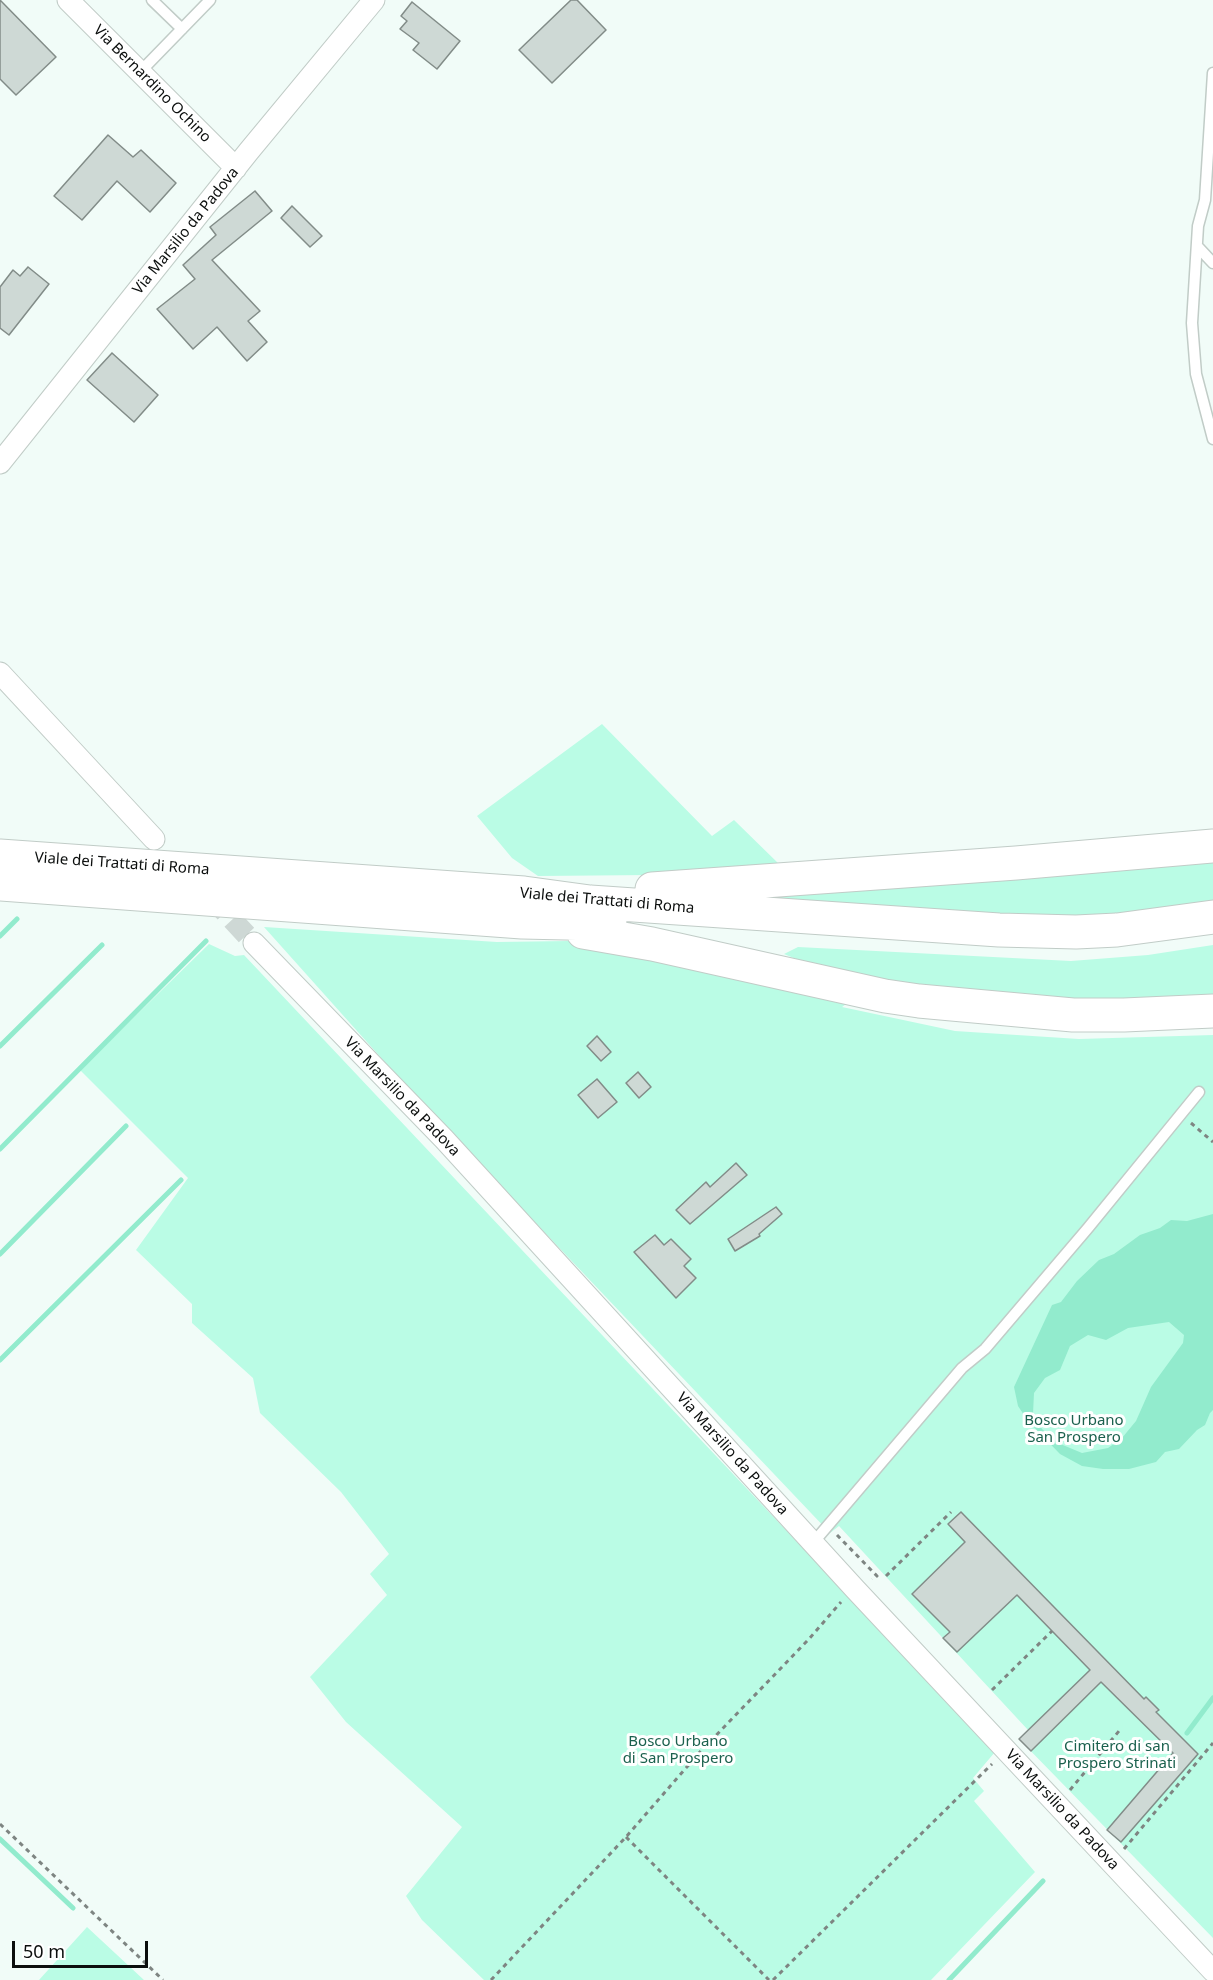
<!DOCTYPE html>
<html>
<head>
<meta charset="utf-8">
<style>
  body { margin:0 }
  #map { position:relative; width:1213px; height:1980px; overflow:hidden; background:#f1fcf8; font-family:"Noto Sans",sans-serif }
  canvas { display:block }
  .scale { position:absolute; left:12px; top:1941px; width:136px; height:27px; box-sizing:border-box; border:3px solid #0b0e0d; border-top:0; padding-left:8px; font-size:18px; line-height:21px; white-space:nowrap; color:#0b0e0d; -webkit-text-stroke:4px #fff; paint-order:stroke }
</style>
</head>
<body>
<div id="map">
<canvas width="1213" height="1980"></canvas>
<div class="scale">50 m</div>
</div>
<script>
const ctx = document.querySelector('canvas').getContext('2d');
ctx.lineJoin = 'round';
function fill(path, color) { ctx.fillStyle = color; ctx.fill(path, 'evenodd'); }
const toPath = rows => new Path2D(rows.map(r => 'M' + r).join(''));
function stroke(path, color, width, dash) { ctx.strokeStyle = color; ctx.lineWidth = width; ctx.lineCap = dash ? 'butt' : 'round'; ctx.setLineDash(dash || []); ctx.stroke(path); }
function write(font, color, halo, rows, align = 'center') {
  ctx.font = font + ' "Noto Sans",sans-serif'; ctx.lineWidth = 6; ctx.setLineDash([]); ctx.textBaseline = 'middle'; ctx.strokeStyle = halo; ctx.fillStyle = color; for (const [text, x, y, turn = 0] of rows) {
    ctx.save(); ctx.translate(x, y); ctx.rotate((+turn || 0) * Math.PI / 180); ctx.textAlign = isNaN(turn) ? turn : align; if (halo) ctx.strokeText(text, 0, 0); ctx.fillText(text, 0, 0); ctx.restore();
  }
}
const green = toPath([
  [602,724,712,836,734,820,779,864,651,875,538,876,512,858,477,816],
  [1213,856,1213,904,1079,922,780,901,773,896],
  [264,927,497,942,569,941,849,1002,842,1007,955,1031,1079,1039,1213,1035,1213,1938,1019,1739,1028,1730,839,1526,830,1533,547,1235,392,1070],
  [209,944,235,956,244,955,995,1752,973,1778,984,1791,974,1801,1035,1872,931,1980,484,1980,422,1920,406,1896,462,1827,346,1722,310,1677,387,1595,370,1574,389,1554,341,1492,260,1413,253,1378,192,1323,192,1304,136,1250,188,1178,80,1070],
  [1213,945,1213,997,1177,999,1071,999,892,984,813,966,784,954,798,947,1071,961,1148,955],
  [87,1927,144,1980,39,1980]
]);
const water = toPath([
  [1213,1214,1213,1410,1210,1413,1205,1425,1197,1430,1179,1449,1165,1452,1156,1462,1129,1469,1103,1469,1082,1466,1060,1454,1028,1421,1018,1406,1014,1387,1052,1305,1061,1302,1077,1281,1099,1260,1114,1254,1140,1235,1160,1228,1171,1220,1187,1221],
  [1169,1322,1184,1335,1183,1343,1151,1387,1136,1421,1122,1438,1108,1448,1082,1453,1058,1443,1042,1429,1033,1414,1034,1393,1045,1378,1060,1370,1070,1346,1088,1335,1106,1340,1128,1328]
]);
const stream = toPath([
  [0,936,17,919],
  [0,1046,102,945],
  [0,1149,206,941],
  [0,1254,126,1126],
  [0,1360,181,1180],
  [1187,1733,1213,1698],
  [0,1839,73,1908],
  [949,1980,1043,1881]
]);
const building = toPath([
  [0,0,56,57,16,95,0,79,0,0],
  [571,0,577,0,606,30,552,83,519,50,571,0],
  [412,2,460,41,437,69,413,50,419,43,400,29,407,21,401,16,412,2],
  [108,135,133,157,141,150,176,183,150,212,117,181,82,220,54,196,108,135],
  [255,191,272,211,212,260,260,311,248,321,267,342,247,361,217,327,193,349,157,309,195,279,183,265,216,235,210,227,255,191],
  [292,206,322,236,310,247,281,218,292,206],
  [28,267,49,284,9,335,0,328,0,287,13,270,20,276,28,267],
  [112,353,158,395,134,422,87,380,112,353],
  [597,1036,611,1052,601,1061,587,1046,597,1036],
  [638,1072,651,1087,639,1098,626,1083,638,1072],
  [597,1079,617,1102,598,1118,578,1095,597,1079],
  [736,1163,747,1175,690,1224,676,1210,706,1182,710,1187,736,1163],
  [776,1207,782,1214,759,1234,760,1236,735,1251,728,1239,776,1207],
  [655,1235,664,1245,671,1239,691,1259,684,1266,696,1278,676,1298,634,1252,655,1235],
  [961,1512,1144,1699,1146,1697,1159,1710,1156,1712,1198,1754,1121,1842,1107,1830,1173,1753,1101,1682,1031,1751,1019,1739,1090,1670,1017,1595,957,1652,943,1638,950,1632,912,1594,965,1542,948,1524,961,1512]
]);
const streetTunnel = toPath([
  [211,897,254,943]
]);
const path = toPath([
  [1191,1123,1213,1142],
  [837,1535,877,1576,872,1579],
  [886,1576,951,1512],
  [992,1690,1052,1631],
  [1070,1790,1119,1731],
  [0,1824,163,1980],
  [626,1837,769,1980],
  [1124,1849,1213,1743],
  [491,1980,626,1837,699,1753,809,1639,841,1602],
  [773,1980,992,1764]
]);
const lane = toPath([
  [152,0,182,29],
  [140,72,210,0],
  [1213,73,1205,200,1198,226,1192,323,1196,374,1213,439],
  [1197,246,1213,263],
  [813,1543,962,1368,985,1349,1088,1228,1199,1092]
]);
const street = toPath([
  [68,0,236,168],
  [0,463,249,151,374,0],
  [0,673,154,839],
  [254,943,444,1139,855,1589,1213,1971]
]);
const highway = toPath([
  [0,856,524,893,590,902,999,930,1076,932,1117,930,1213,917],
  [0,884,522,922,610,924],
  [652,889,1016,863,1213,846],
  [583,932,652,944,885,996,919,1001,1073,1015,1124,1015,1213,1011]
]);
const streetNames = [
  ["Via Bernardino Ochino",152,84,45],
  ["Via Marsilio da Padova",186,231,-51],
  ["Viale dei Trattati di Roma",122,864,4],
  ["Viale dei Trattati di Roma",607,901,5],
  ["Via Marsilio da Padova",402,1097,46],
  ["Via Marsilio da Padova",732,1454,48],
  ["Via Marsilio da Padova",1062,1810,47]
];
const parkNames = [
  ["Bosco Urbano",1074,1421],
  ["San Prospero",1074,1438],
  ["Bosco Urbano",678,1742],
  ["di San Prospero",678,1759],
  ["Cimitero di san",1117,1747],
  ["Prospero Strinati",1117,1764]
];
fill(green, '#bafce5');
fill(water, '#92ebcd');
stroke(stream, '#92ebcd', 5);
fill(building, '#ced9d5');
stroke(building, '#828c88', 1.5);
stroke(streetTunnel, '#ced8d5', 21, [21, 10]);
stroke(lane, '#c1ccc7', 13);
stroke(street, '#c1ccc7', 23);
stroke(highway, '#c1ccc7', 35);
stroke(path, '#7e8582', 3, [4.5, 4.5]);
stroke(lane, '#fff', 10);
stroke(street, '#fff', 21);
stroke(highway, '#fff', 33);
write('15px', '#0b0e0d', '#fff', streetNames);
write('15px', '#1b614e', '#fff', parkNames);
</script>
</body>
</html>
